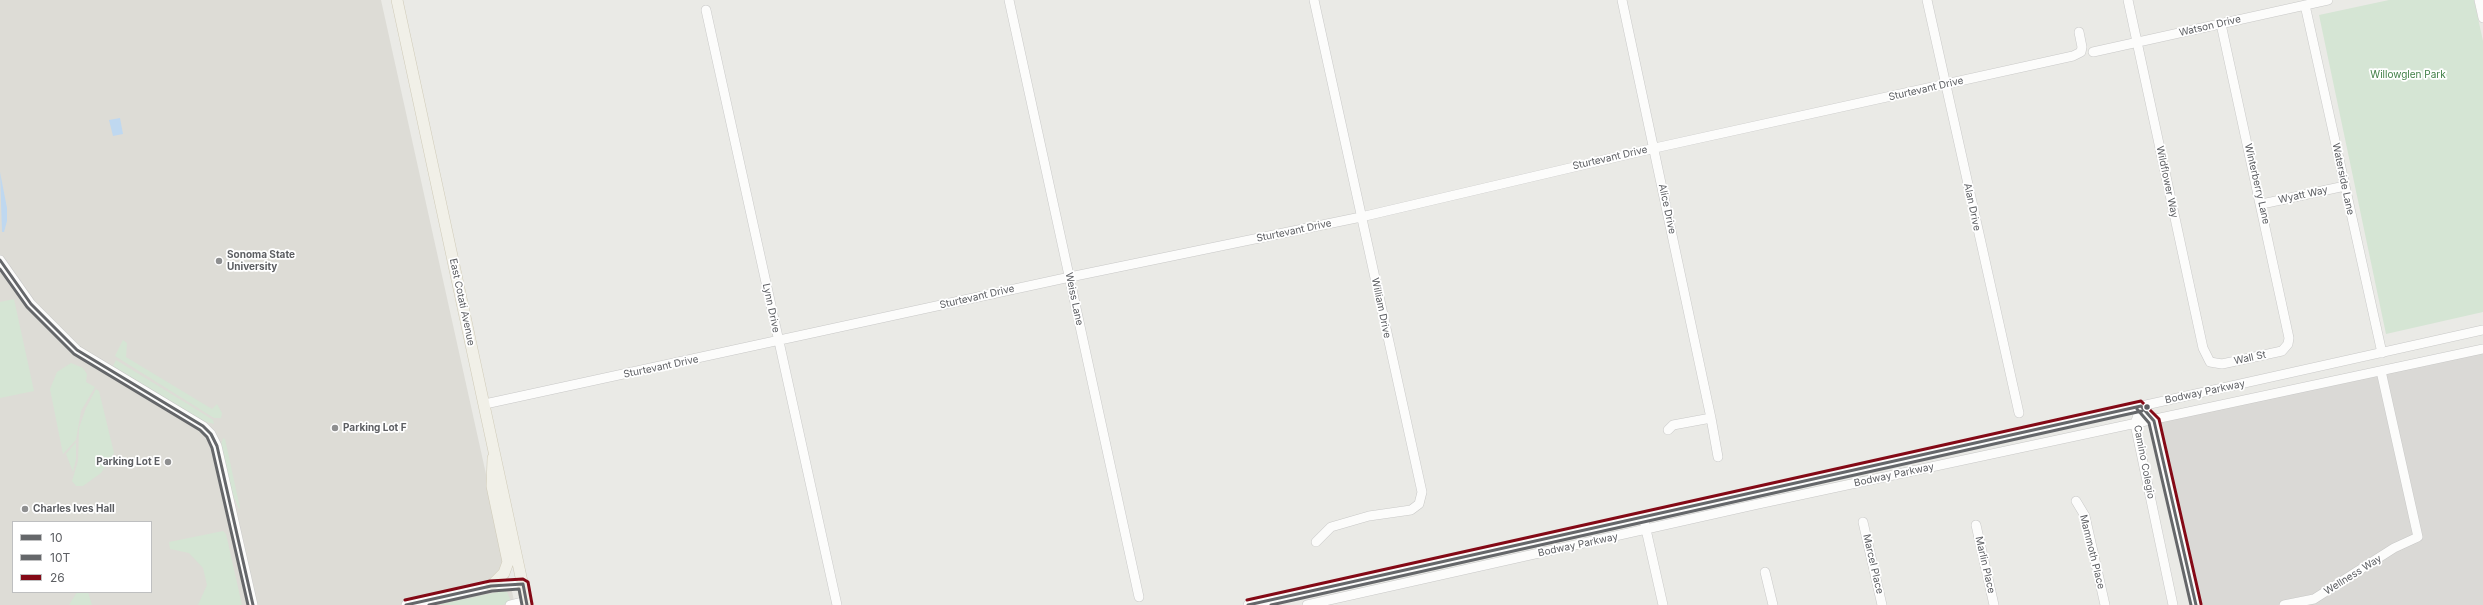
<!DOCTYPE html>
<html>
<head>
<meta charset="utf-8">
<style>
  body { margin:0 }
  #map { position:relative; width:2483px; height:605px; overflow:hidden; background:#eaeae6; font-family:Inter,sans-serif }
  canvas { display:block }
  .legend { position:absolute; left:12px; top:521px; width:140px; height:72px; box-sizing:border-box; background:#fff; border:1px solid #bebfc0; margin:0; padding:5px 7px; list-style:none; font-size:12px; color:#5c5e62 }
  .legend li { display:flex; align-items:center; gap:8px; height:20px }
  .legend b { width:20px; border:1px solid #bebfc0 }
</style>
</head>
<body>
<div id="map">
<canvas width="2483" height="605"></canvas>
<ul class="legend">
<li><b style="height:5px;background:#65676a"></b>10</li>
<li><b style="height:5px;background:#65676a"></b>10T</li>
<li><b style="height:5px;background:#840916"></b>26</li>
</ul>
</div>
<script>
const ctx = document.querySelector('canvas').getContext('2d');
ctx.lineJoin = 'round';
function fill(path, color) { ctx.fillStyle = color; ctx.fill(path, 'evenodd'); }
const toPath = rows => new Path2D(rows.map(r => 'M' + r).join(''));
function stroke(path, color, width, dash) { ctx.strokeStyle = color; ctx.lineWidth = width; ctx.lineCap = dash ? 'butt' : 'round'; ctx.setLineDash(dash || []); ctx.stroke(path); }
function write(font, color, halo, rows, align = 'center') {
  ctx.font = font + ' Inter,sans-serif'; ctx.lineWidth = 3.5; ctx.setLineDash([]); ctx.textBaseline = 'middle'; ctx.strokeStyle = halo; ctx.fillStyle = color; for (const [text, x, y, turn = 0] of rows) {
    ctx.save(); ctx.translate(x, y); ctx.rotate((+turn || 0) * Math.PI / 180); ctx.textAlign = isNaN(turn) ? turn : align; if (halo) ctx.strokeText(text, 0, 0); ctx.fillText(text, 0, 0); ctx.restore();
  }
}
const industrial = toPath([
  [2483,349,2483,605,2196,605,2154,421]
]);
const education = toPath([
  [0,0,381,0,515,605,0,605],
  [13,522,151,522,151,592,13,592]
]);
const green = toPath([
  [2389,0,2474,0,2483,41,2483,312,2386,334,2319,15],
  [14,299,34,391,0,398,0,302],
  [123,340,127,343,126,357,212,409,217,404,222,413,221,418,214,418,115,356],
  [116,360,186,403,213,420,214,424,203,421,113,366],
  [71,363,83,368,87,374,86,382,95,387,81,411,76,440,63,454,50,389,57,372],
  [96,389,99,391,114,453,101,473,83,486,76,486,72,481,78,461,79,428,86,408],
  [223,438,225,439,240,508,239,509,232,492,221,444],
  [76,442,76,459,73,472,66,454],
  [223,531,226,534,242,605,198,605,207,585,203,568,189,553,170,549,169,542],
  [503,591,507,592,510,599,506,604,502,605,437,605],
  [77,592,88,592,92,605,69,605]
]);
const water = toPath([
  [120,118,123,134,113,136,109,120],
  [0,172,7,208,7,221,4,232,2,232]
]);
const minor = toPath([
  [1009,0,1139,597],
  [1314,0,1422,492,1419,504,1411,510,1369,516,1331,527,1316,542],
  [1622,0,1711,418,1673,425,1668,430],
  [1927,0,2019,413],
  [2128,0,2203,348,2210,362,2222,364,2282,351,2288,344,2289,338,2221,24],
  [2479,0,2483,18],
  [2305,5,2382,353],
  [706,10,837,605],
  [2093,52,2328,0],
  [2262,204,2345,186],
  [0,260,31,304,77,350,203,426,211,434,217,446,253,605],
  [485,404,1070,277,1361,217,1655,148,2073,56,2081,52,2082,47,2079,32],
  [2141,406,2154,421,2196,605],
  [2141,406,2135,424,2173,605],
  [1711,418,1718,457],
  [2076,501,2085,516,2105,605],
  [1643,516,1663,605],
  [1863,522,1882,605],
  [1976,525,1994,605],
  [1765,572,1773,605],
  [406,605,491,586,523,584],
  [510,605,526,601],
  [1248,605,2483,330],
  [1307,605,1758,504,2483,349],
  [2284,605,2314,599,2394,548,2418,537,2381,371]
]);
const major = toPath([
  [397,0,527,605],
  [491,586,504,573,508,562,492,486,493,458]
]);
const bus1 = toPath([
  [0,260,31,304,77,350,203,426,211,434,217,446,253,605],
  [2141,406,2154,421,2196,605],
  [406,605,491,586,523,584,527,605],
  [1248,605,2141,406]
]);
const bus2 = toPath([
  [0,269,27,307,74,354,200,430,207,437,212,448,248,605],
  [2137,409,2149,423,2191,605],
  [429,605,492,591,519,589,522,605],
  [1271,605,2142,411]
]);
const bus3 = toPath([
  [405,600,490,581,523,579,528,582,532,604],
  [1247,600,2141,401,2159,419,2201,604]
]);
const markers = [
  [219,261,4,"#8e8f90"],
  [2147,407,3.5,"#5c5e62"],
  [335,428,4,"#8e8f90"],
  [168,462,4,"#8e8f90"],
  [25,509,4,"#8e8f90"]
];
const streetNames = [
  ["Watson Drive",2210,26,-13],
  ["Sturtevant Drive",1926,89,-13],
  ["Sturtevant Drive",1610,158,-13],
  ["Waterside Lane",2343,179,78],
  ["Wildflower Way",2167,182,78],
  ["Winterberry Lane",2257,184,77],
  ["Wyatt Way",2303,195,-12],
  ["Alan Drive",1972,207,78],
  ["Alice Drive",1667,209,78],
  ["Sturtevant Drive",1294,231,-12],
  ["Sturtevant Drive",977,297,-13],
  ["Weiss Lane",1074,299,78],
  ["East Cotati Avenue",462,302,78],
  ["Lynn Drive",771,308,78],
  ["William Drive",1381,308,78],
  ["Wall St",2250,358,-12],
  ["Sturtevant Drive",661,367,-12],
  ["Bodway Parkway",2205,392,-12],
  ["Camino Colegio",2144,462,79],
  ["Bodway Parkway",1894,475,-12],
  ["Bodway Parkway",1578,545,-12],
  ["Mammoth Place",2092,552,76],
  ["Marcel Place",1873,564,77],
  ["Marlin Place",1985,565,77],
  ["Wellness Way",2353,575,-32]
];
const parkNames = [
  ["Willowglen Park",2408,75]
];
const poiNames = [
  ["Sonoma State",227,255],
  ["University",227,267],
  ["Parking Lot F",343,428],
  ["Parking Lot E",160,462,"right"],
  ["Charles Ives Hall",33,509]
];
fill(industrial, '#dad9d6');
fill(education, '#dddcd6');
fill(green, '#d5e5d4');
fill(water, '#bfd8f0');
stroke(minor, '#c8c8c7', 10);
stroke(major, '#cfcab7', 12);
stroke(minor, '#fcfcfb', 9);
stroke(major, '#f1f0e8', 11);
stroke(bus1, '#65676a', 3);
stroke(bus2, '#65676a', 3);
stroke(bus3, '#840916', 3);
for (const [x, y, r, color] of markers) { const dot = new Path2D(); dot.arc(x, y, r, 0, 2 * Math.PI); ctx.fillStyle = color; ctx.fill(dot); stroke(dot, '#fff', 1.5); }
write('10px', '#5c5e62', '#fff', streetNames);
write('10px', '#3f7e45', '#fff', parkNames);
write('bold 10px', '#5c5e62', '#fff', poiNames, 'left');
</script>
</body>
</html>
